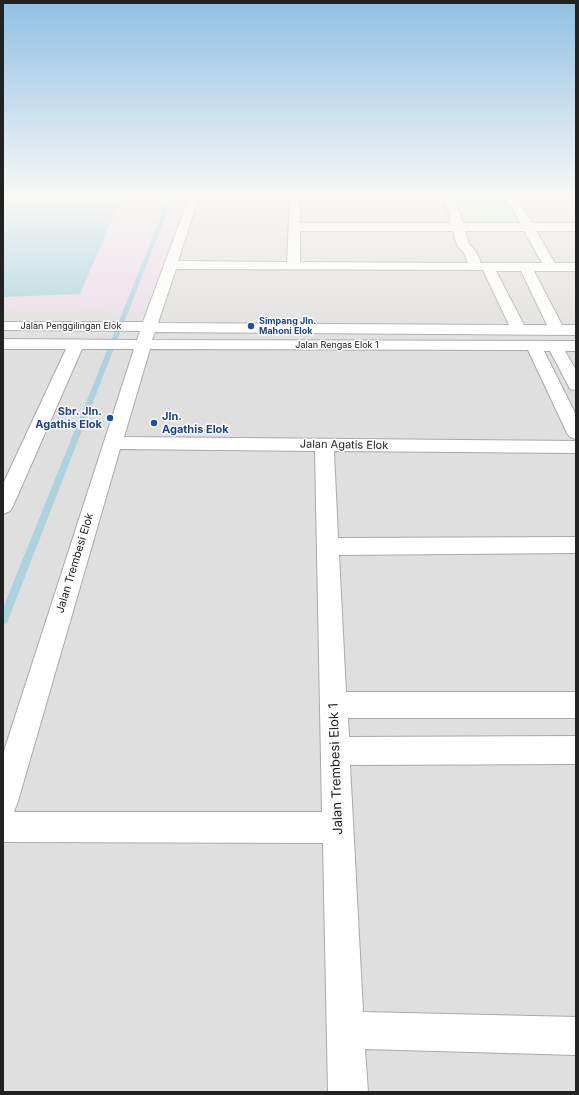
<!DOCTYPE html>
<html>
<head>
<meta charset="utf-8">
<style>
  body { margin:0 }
  #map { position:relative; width:579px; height:1095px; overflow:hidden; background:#f2efe9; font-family:Inter,sans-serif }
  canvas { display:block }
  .frame { position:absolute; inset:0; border:4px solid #222; pointer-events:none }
</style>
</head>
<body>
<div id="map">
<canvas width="579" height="1095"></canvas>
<div class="frame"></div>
</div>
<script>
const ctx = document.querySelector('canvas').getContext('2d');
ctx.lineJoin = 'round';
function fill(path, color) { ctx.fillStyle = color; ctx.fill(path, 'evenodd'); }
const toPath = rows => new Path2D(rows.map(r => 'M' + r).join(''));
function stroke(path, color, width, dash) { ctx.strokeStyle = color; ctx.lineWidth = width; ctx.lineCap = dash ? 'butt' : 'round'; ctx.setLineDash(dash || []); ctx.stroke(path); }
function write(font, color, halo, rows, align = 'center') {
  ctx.font = font + ' Inter,sans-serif'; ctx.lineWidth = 3; ctx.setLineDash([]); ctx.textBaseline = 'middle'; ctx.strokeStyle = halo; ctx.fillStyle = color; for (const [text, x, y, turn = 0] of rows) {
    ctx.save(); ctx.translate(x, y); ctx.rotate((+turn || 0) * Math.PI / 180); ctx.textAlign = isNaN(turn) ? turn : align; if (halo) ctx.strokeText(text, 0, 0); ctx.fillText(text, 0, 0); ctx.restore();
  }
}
const residential = toPath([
  [195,197,576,197,576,1092,3,1092,3,311,95,310,156,311]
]);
const industrial = toPath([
  [3,197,195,197,157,311,95,310,3,311]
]);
const park = toPath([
  [458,197,509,197,525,221,467,221]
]);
const pitch = toPath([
  [487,197,506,197,512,206,492,206]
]);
const water = toPath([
  [3,197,122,197,80,294,3,297]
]);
const stream = toPath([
  [169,197,173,197,8,620,7,623,3,624,3,608,169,197]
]);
const minor = toPath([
  [189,197,199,197,178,261,287,262,290,197,300,197,300,223,451,223,444,197,454,197,463,223,520,223,506,197,516,197,532,223,576,223,576,231,536,231,555,263,576,263,576,271,534,271,562,325,576,325,576,335,155,332,152,340,576,341,576,351,565,351,576,370,576,390,570,389,568,385,550,351,544,351,576,415,576,439,570,437,567,433,528,350,150,349,124,437,576,441,576,453,334,451,338,538,576,537,576,553,339,555,346,692,576,692,576,718,348,718,349,737,576,736,576,764,350,765,363,1012,576,1017,576,1055,365,1049,368,1092,328,1092,323,843,3,842,3,754,134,349,82,349,13,506,10,511,3,514,3,484,66,349,3,349,3,339,137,340,140,331,3,330,3,322,143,322,189,197],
  [300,231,453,231,457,245,464,253,468,263,300,262,300,231],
  [465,231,524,231,542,263,481,263,476,252,469,244,465,231],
  [176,269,483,270,509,325,158,323,176,269],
  [496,271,521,271,547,325,524,325,496,271],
  [120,449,315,451,322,812,14,812,18,801,120,449]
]);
const markers = [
  [251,326,4,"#1a4fb4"],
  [110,418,4,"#1a4fb4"],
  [154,423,4,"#1a4fb4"]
];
const farTransitnames = [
  ["Simpang Jln.",259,321],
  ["Mahoni Elok",259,331]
];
const farStreetnames = [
  ["Jalan Penggilingan Elok",71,326],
  ["Jalan Rengas Elok 1",337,345]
];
const transitNames = [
  ["Sbr. Jln.",102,412],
  ["Agathis Elok",102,425],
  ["Jln.",162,417,"left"],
  ["Agathis Elok",162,430,"left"]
];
const streetNames = [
  ["Jalan Agatis Elok",344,445,1],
  ["Jalan Trembesi Elok",75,563,-73]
];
const nearStreetnames = [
  ["Jalan Trembesi Elok 1",336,769,-92]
];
fill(residential, '#e0dfdf');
fill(industrial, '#ebdbe8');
fill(park, '#c8facc');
fill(pitch, '#88e0be');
fill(water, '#aad3df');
fill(stream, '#aad3df');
stroke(minor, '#a9a9a9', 2);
fill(minor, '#fff');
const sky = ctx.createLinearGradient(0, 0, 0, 350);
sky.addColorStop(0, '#8fc0e4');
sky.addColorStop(0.56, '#f9f8f5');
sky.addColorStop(1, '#f9f8f500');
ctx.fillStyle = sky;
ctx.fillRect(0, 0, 579, 350);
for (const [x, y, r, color] of markers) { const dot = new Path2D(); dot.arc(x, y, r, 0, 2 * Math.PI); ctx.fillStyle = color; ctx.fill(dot); stroke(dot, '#fff', 1.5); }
write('bold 9px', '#164399', '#fff', farTransitnames, 'left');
write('9px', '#222', '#fff', farStreetnames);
write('bold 11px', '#164399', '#fff', transitNames, 'right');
write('11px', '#222', '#fff', streetNames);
write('13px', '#222', '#fff', nearStreetnames);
</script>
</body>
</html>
